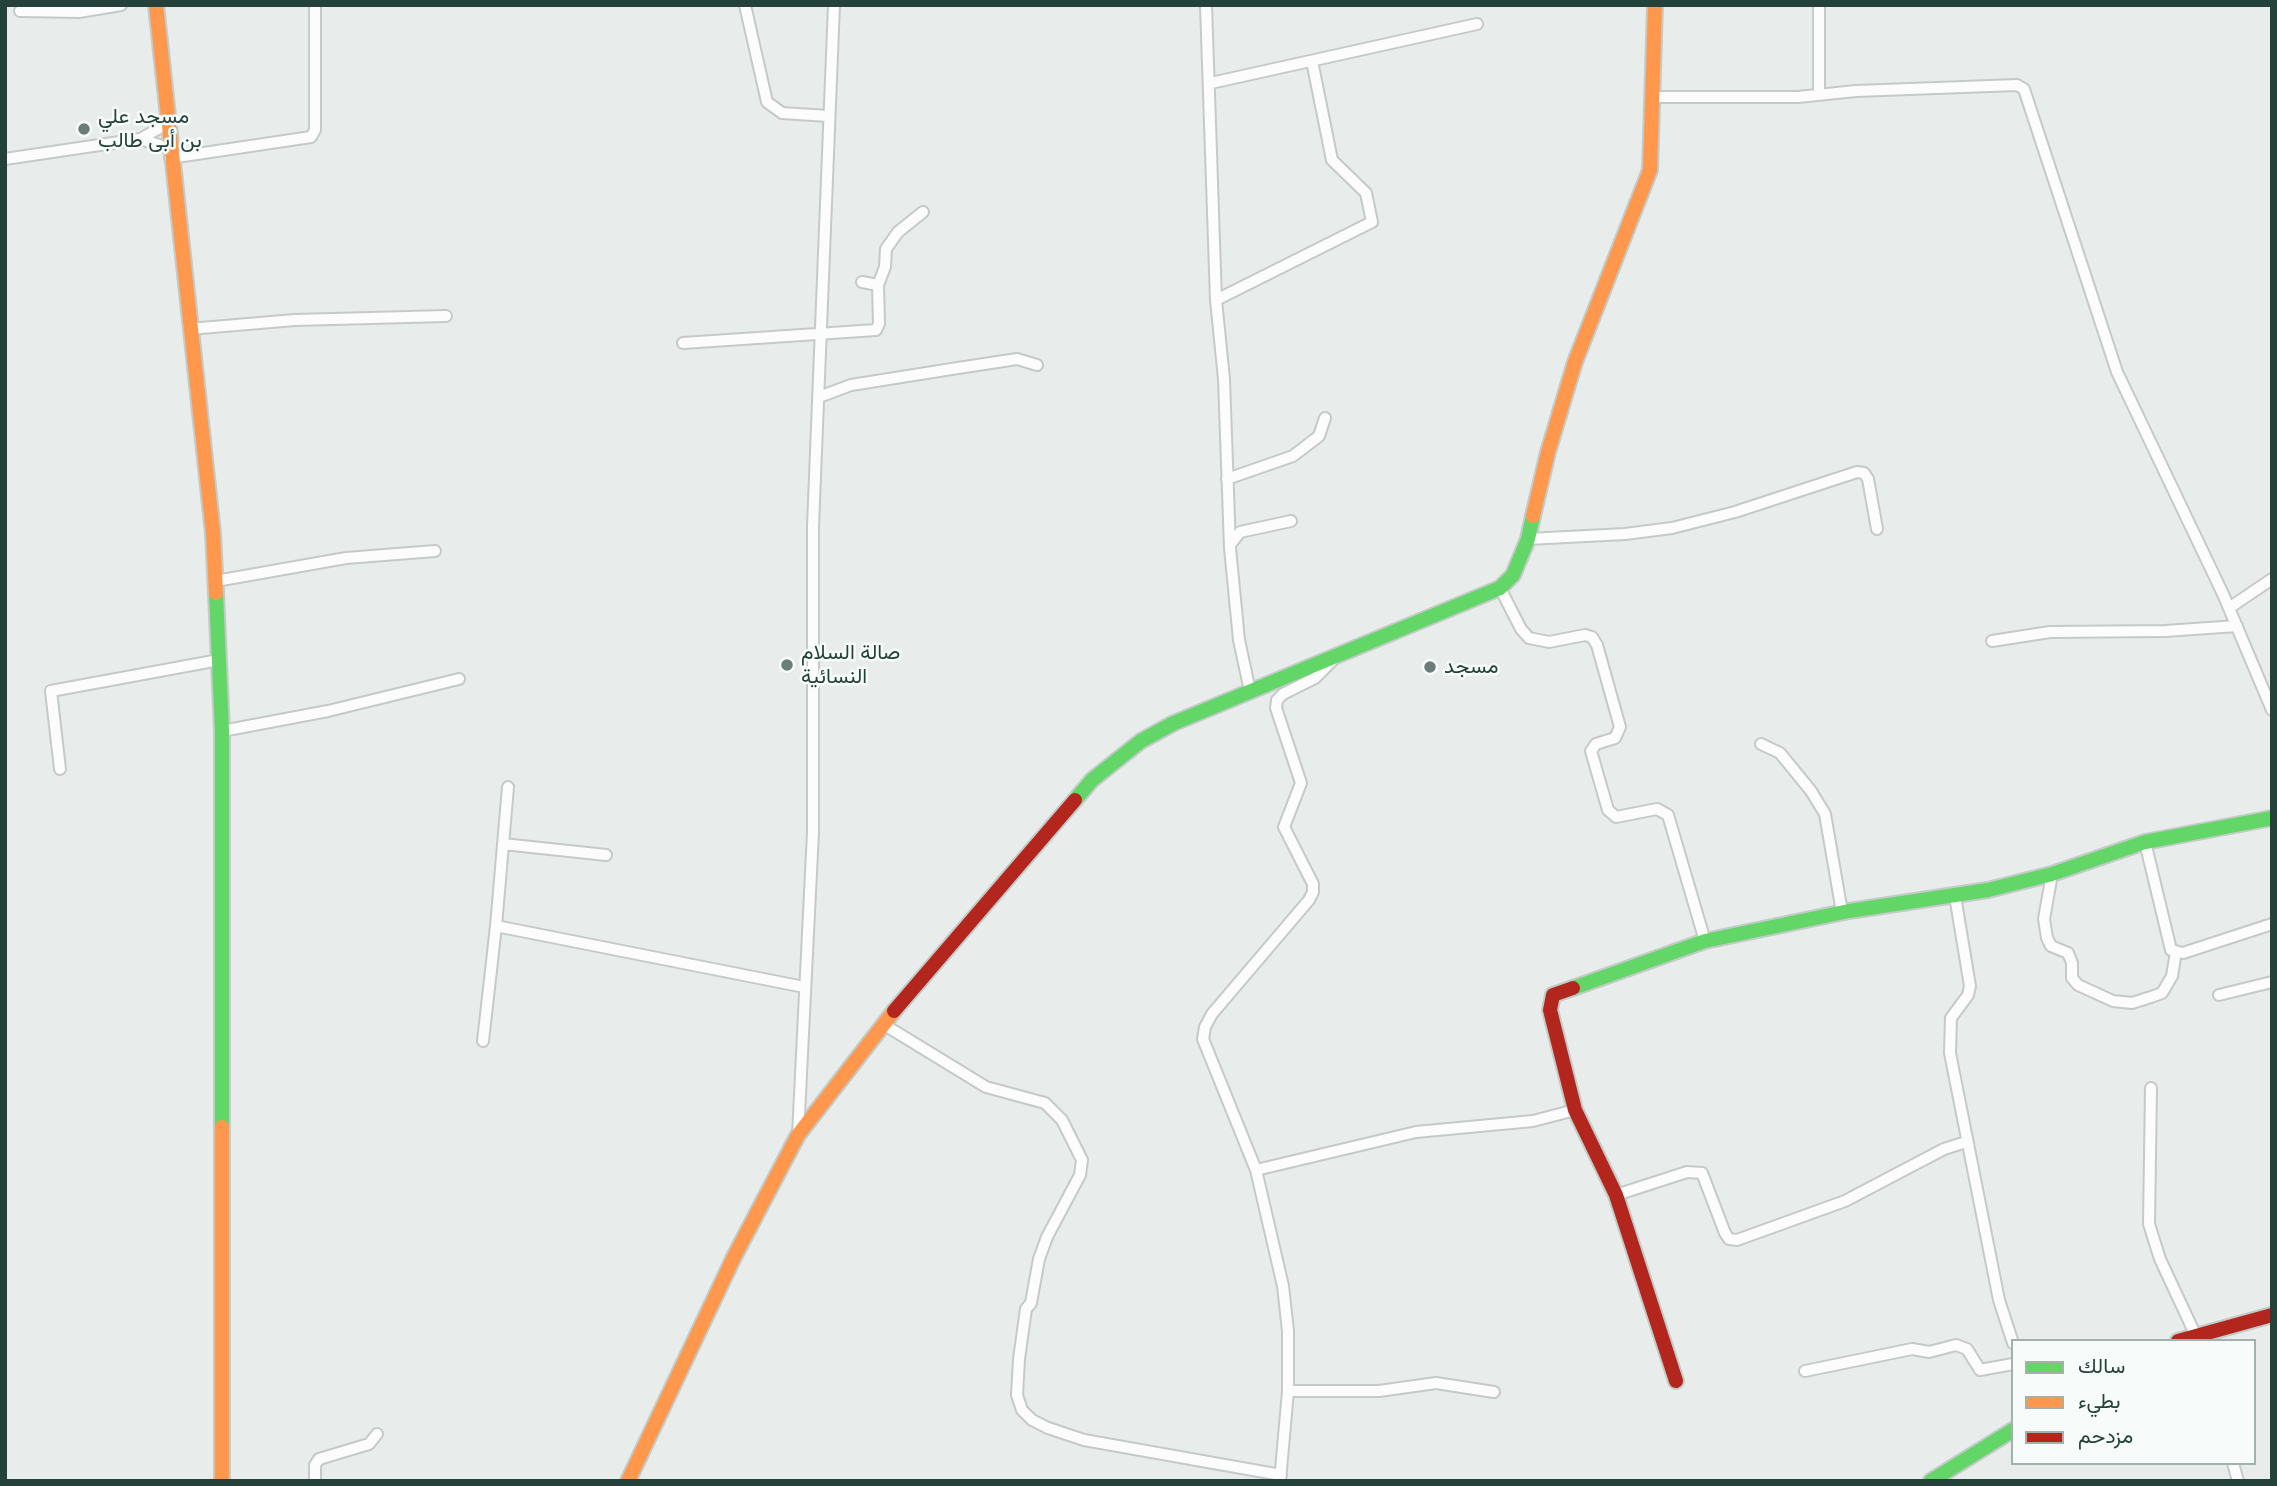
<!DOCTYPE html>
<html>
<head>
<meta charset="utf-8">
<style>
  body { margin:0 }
  #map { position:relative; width:2277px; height:1486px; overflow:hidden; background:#e8edeb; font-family:"Varela Round",Vazirmatn,sans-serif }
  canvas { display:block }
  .frame { position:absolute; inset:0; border:7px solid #24423a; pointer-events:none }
  .legend { position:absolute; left:2011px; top:1339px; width:245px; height:126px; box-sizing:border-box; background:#f7fbf9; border:2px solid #a3b1ad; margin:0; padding:9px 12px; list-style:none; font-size:21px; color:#24423a }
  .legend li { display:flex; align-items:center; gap:14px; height:35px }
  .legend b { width:35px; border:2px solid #a3b1ad }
</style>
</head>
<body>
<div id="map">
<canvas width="2277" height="1486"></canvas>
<div class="frame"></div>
<ul class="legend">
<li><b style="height:9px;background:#63d668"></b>سالك</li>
<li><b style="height:9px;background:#ff974d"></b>بطيء</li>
<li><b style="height:9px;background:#b3261e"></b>مزدحم</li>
</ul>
</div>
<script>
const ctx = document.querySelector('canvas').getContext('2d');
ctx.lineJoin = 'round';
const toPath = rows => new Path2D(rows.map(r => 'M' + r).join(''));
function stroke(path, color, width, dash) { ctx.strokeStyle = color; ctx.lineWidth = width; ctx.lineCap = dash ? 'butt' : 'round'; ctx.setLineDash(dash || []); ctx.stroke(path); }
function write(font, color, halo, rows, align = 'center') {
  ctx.font = font + ' "Varela Round",Vazirmatn,sans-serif'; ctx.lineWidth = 5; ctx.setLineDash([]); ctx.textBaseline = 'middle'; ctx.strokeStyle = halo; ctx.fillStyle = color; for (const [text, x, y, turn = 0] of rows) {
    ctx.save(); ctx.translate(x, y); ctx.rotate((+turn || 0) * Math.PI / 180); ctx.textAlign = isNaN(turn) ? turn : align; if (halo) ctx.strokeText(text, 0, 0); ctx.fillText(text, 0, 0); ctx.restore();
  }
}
const street = toPath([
  [745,5,767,102,782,113,828,116],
  [1206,5,1216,300,1224,379,1230,548,1239,640,1250,691],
  [20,11,79,12,121,5],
  [1211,83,1477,24],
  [1819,94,1819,5],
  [1653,97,1798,97,1856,91,2017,85,2024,89,2117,372,2223,594,2272,710],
  [140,139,167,124],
  [170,158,311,137,315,130,315,5],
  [5,159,140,139,169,148],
  [878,285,885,267,886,249,898,232,923,212],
  [1216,300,1372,222,1366,193,1332,160,1312,61],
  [189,329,295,320,446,316],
  [683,343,876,330,879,324,878,285,862,282],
  [819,397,851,385,958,368,1017,359,1037,365],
  [1227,479,1293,456,1319,436,1325,418],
  [1528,539,1625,534,1672,528,1735,512,1857,472,1864,473,1868,479,1877,529],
  [1230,545,1240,532,1291,521],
  [216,581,346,558,435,551],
  [1500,588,1521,629,1529,638,1549,642,1585,635,1592,637,1597,645,1620,727,1615,738,1596,744,1591,751,1608,810,1616,817,1657,809,1668,815,1705,941],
  [2229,608,2272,579],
  [1992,641,2050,632,2165,631,2237,626],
  [222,731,328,711,459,679],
  [1761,744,1780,753,1811,791,1825,814,1842,912],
  [60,769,51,691,219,660],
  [2145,842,2171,950,2183,953,2272,924],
  [503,844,606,855],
  [2052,874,2044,919,2047,938,2051,946,2068,953,2072,963,2072,978,2078,985,2113,1001,2132,1003,2151,997,2162,993,2172,976,2176,952],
  [1955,896,1970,986,1968,995,1951,1018,1950,1053,1999,1300,2013,1343],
  [496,926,508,787],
  [2219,995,2272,982],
  [883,1024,986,1087,1045,1103,1062,1120,1082,1160,1080,1175,1047,1237,1039,1259,1031,1303,1026,1309,1019,1359,1017,1395,1022,1410,1032,1420,1048,1428,1084,1440,1281,1475],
  [483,1041,496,926,804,987],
  [2151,1088,2149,1224,2160,1259,2195,1334],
  [798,1135,813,832,813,526,834,5],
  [1256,1170,1416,1132,1533,1121,1575,1110],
  [1616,1195,1687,1172,1702,1173,1725,1233,1729,1239,1737,1240,1845,1201,1944,1149,1966,1142],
  [1805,1371,1912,1349,1929,1352,1956,1345,1967,1349,1980,1370,2013,1364],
  [1288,1391,1379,1391,1436,1383,1494,1392],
  [2233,1463,2238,1481],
  [315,1481,315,1465,319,1459,369,1444,377,1434],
  [1280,1481,1288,1391,1288,1331,1283,1286,1256,1170,1203,1039,1205,1027,1212,1014,1309,900,1313,892,1313,884,1284,827,1301,783,1276,708,1277,700,1283,694,1315,678,1334,659]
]);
const fast = toPath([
  [216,593,222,731,222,1127],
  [1075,800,1092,780,1141,741,1174,723,1500,588,1513,575,1528,539,1533,516],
  [1573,988,1705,941,1849,911,1988,890,2052,874,2145,842,2272,818],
  [1931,1481,2013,1430]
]);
const slow = toPath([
  [156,5,213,533,216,593],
  [1533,516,1548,452,1575,362,1650,170,1655,5],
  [222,1127,222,1481],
  [628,1481,734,1257,798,1135,894,1011]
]);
const jam = toPath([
  [1573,988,1553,995,1550,1010,1575,1110,1616,1195,1676,1381],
  [894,1011,1075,800],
  [2178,1341,2272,1315]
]);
const markers = [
  [84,129,7,"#697e78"],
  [787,665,7,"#697e78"],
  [1430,667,7,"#697e78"]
];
const poiNames = [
  ["مسجد علي",98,117],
  ["بن أبى طالب",98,141],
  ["صالة السلام",801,653],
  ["النسائية",801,677],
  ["مسجد",1444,667]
];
stroke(street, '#c5cac8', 14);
stroke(fast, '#c3cbc8', 18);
stroke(slow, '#c3cbc8', 18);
stroke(jam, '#c3cbc8', 18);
stroke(street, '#fcfcfc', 10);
stroke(fast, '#63d668', 14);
stroke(slow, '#ff974d', 14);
stroke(jam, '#b3261e', 14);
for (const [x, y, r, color] of markers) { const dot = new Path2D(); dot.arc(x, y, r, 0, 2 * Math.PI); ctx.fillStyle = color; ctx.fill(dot); stroke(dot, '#f7fbf9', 2.5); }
write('21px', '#24423a', '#f7fbf9', poiNames, 'left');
</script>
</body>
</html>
